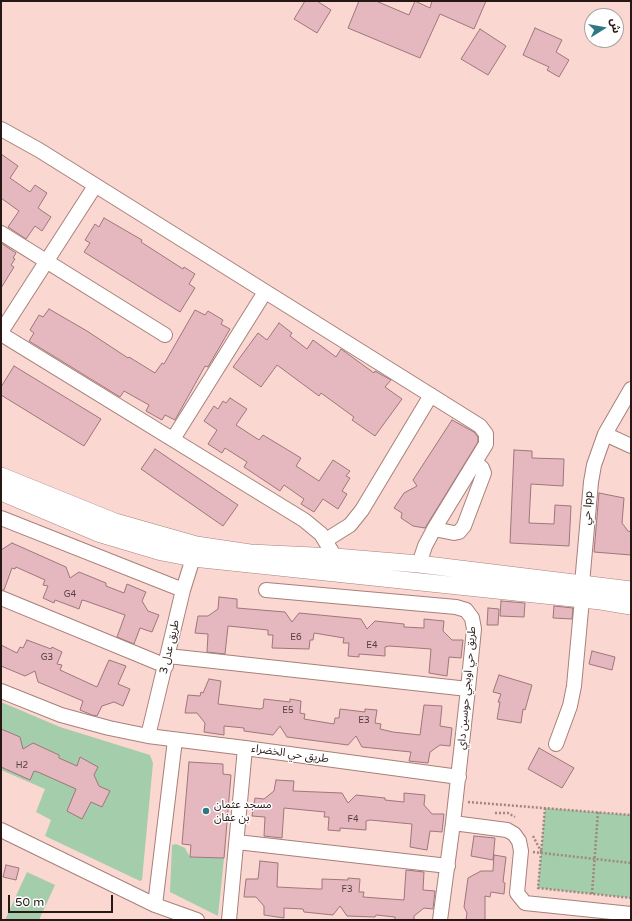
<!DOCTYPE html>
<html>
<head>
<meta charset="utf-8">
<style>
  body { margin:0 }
  #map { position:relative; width:632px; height:921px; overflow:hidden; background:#fbd7d1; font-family:"Varela Round","Noto Sans Arabic",sans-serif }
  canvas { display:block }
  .frame { position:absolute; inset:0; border:2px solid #271815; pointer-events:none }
  .north { position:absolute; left:584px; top:8px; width:40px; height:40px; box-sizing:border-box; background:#fff; border:1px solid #a9a3a1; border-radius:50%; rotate:79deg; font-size:11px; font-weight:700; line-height:16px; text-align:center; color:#271815 }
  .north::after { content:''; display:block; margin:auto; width:14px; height:18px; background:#317783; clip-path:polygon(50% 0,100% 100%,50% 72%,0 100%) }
  .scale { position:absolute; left:8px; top:895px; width:105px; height:18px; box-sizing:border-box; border:2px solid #271815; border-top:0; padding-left:5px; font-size:12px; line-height:14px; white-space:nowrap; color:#271815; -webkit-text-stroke:3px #fff; paint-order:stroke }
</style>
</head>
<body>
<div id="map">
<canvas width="632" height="921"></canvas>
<div class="frame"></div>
<div class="north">ش</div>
<div class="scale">50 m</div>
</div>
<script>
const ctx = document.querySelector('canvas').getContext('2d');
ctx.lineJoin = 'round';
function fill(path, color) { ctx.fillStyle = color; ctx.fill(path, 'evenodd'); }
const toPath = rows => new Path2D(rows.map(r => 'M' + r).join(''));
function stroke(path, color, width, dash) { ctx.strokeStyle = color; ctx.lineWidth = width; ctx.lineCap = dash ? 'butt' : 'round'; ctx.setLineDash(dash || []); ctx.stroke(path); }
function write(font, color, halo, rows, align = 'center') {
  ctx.font = font + ' "Varela Round","Noto Sans Arabic",sans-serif'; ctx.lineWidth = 3; ctx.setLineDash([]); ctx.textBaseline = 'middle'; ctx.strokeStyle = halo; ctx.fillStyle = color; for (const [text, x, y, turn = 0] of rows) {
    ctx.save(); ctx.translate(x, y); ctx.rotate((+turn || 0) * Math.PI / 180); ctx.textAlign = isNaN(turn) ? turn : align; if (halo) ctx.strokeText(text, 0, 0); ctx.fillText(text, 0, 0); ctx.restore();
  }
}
const green = toPath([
  [1,702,60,727,150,755,153,763,142,880,140,881,45,836,51,820,36,812,45,789,1,770],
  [545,808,631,815,631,898,538,888],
  [176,844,185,848,190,857,224,858,218,916,170,892,172,845],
  [27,872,55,885,39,920,5,920]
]);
const building = toPath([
  [305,1,317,1,331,10,317,33,294,19,305,1],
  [359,1,376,1,409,15,415,1,430,8,432,1,486,1,474,29,440,14,420,58,348,28,359,1],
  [535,28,562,40,556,52,569,60,559,77,547,70,549,67,523,55,535,28],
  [480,29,506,46,488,75,461,59,480,29],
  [1,154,18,166,10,178,30,192,35,185,47,193,38,208,51,217,42,231,35,226,26,239,8,227,19,211,1,198,1,154],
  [104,218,142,240,141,242,183,269,184,267,195,274,189,284,195,288,180,312,84,252,90,243,85,240,95,224,99,227,104,218],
  [1,243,16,253,13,258,15,259,11,265,14,267,1,288,1,243],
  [49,309,87,331,128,358,129,357,155,373,162,363,164,364,195,310,205,315,208,311,223,320,221,324,230,329,208,367,205,366,175,420,165,415,162,420,146,411,149,405,124,391,120,397,29,341,34,333,30,330,39,315,43,317,49,309],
  [279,323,292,333,290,336,307,349,313,340,336,357,341,349,374,373,375,371,391,380,385,387,402,399,375,436,352,420,354,417,321,393,319,396,277,365,261,387,233,367,258,333,267,340,279,323],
  [14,366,101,419,84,446,1,395,1,387,14,366],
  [230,398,247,409,236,425,259,440,263,435,301,458,296,466,319,481,333,460,350,471,346,476,350,478,342,491,347,494,338,509,323,499,314,512,301,504,304,499,284,485,280,491,244,467,247,462,225,448,222,453,208,444,217,430,204,421,214,406,218,409,223,401,226,403,230,398],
  [452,420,474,432,478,437,478,442,425,528,413,526,401,518,402,513,394,508,404,493,417,486,413,480,452,420],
  [155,449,238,505,223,526,141,469,155,449],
  [514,450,532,451,532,458,564,459,563,486,531,484,529,523,554,524,555,505,571,506,569,546,510,543,514,450],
  [599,493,624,498,622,523,628,531,631,532,631,555,594,552,599,493],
  [12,543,66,567,70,578,79,572,106,583,106,586,124,593,127,584,146,592,142,601,148,611,159,615,152,632,140,628,134,644,117,637,125,615,86,601,82,600,79,609,55,600,54,603,43,598,48,586,43,585,45,580,16,567,15,569,12,568,4,590,1,590,1,550,12,543],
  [219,597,237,599,237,608,285,612,292,622,299,613,361,619,367,629,375,621,404,624,404,627,424,628,424,619,444,621,443,631,452,640,463,640,461,658,449,657,447,676,429,673,431,649,389,646,385,647,385,656,359,654,359,657,348,656,349,643,343,643,344,638,314,633,313,640,310,640,309,649,272,648,273,635,268,635,268,630,228,626,225,654,207,652,208,634,195,633,198,616,208,616,218,609,219,597],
  [501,601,525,603,524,617,500,616,501,601],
  [554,606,573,608,572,619,553,618,554,606],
  [488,608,499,609,498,625,487,625,488,608],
  [27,640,51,649,52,647,62,652,57,664,62,665,60,670,97,687,109,660,126,666,118,684,130,689,123,706,114,702,102,706,97,716,92,715,80,710,83,701,38,682,35,671,25,676,1,666,1,645,17,653,20,647,23,648,27,640],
  [592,651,615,657,612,670,589,664,592,651],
  [499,675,532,685,525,710,523,709,521,723,497,719,500,702,498,702,501,694,493,692,499,675],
  [209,679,221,681,218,704,260,709,263,708,264,699,290,702,290,699,301,701,300,713,305,714,304,719,334,724,335,718,339,718,340,709,365,712,365,709,377,710,375,723,381,724,380,729,393,732,420,735,424,705,442,706,440,726,452,728,450,746,440,745,430,752,428,763,409,761,411,752,362,747,356,736,348,745,287,737,280,726,273,735,244,731,244,728,224,726,224,735,204,732,205,723,197,713,185,713,188,695,200,696,201,692,203,693,209,679],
  [1,729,20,737,23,749,33,743,59,755,59,758,77,766,80,757,98,767,94,775,99,786,110,791,102,807,91,802,82,819,67,811,76,789,38,772,34,771,30,780,1,767,1,729],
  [539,748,574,768,562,788,528,769,539,748],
  [189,762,223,764,223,774,231,775,224,858,190,857,191,845,182,844,189,762],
  [276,780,294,781,293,791,342,793,348,803,356,795,385,798,385,800,404,802,404,793,425,795,424,805,432,814,444,814,442,832,430,831,427,850,410,847,412,824,370,820,366,821,366,830,340,828,340,831,328,830,329,817,324,817,325,812,284,808,282,838,264,836,265,817,252,816,255,798,264,799,274,791,276,780],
  [474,836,495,838,493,860,471,856,474,836],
  [494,855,506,857,503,882,505,883,504,894,491,892,490,897,485,896,485,920,466,920,467,913,464,907,468,878,481,871,493,871,494,855],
  [260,861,278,863,277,887,318,889,322,889,322,879,348,880,348,878,360,879,359,892,364,892,363,897,404,900,406,870,424,872,423,890,435,891,433,909,424,908,414,916,414,920,395,920,395,917,376,915,375,917,347,916,340,906,333,915,304,912,303,909,284,908,284,918,264,915,264,906,256,897,244,897,246,879,258,879,260,861],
  [6,865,19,868,16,880,3,877,6,865]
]);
const path = toPath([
  [468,802,631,815],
  [545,808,538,888,631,898],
  [495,813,508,813,515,817],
  [533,836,542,853],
  [533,852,631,863],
  [592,894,598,812]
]);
const minor = toPath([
  [1,129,39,150,480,426,486,434,486,444,434,529,425,546,419,564],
  [1,233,165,335],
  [1,332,95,186],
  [1,334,304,520,321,534,335,557],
  [605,434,631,446],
  [173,439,265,292],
  [1,518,183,590],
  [434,529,454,533,459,532,464,526,484,473,482,468,475,462],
  [326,540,350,525,362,510,431,395],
  [193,558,183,590,148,736,245,748],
  [582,584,591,482,594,465,605,434,631,389],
  [266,590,456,607,466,610,472,618,474,629,468,689,453,823,440,920],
  [1,598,166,666],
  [168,656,468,689],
  [1,691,61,715,109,728,148,736],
  [556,744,570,706,574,686,582,599],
  [453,823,507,830,514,834,519,841,521,851,517,893,525,903,631,914],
  [1,830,155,905,197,920],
  [237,842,448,866],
  [155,905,175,740],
  [229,920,245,748,459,777]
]);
const major = toPath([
  [1,476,115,522,196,545,250,553,335,557,419,564,631,590],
  [1,492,98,533,162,552,193,558,601,601,631,606]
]);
const markers = [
  [206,811,4,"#317783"]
];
const numberNames = [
  ["G4",70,595],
  ["E6",296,638],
  ["E4",372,646],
  ["G3",47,658],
  ["E5",288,711],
  ["E3",364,721],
  ["H2",22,766],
  ["F4",353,820],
  ["F3",347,890]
];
const streetNames = [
  ["حي lpp",588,508,-85],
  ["طريق عدل 3",170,647,-77],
  ["طريق حي اوبجي حوسين داي",467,688,-85],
  ["طريق حي الخضراء",290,754,8]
];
const poiNames = [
  ["مسجد عثمان",214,805],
  ["بن عفان",214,818]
];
fill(green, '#a4cdab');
fill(building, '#e4b8be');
stroke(building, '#9e767b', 1);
stroke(minor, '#a88079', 16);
stroke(major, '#a88079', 18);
stroke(path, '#a18681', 2.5, [2, 2]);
stroke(minor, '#fff', 14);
stroke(major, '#fff', 17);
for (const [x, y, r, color] of markers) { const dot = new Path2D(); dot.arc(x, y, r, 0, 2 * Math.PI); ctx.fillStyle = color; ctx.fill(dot); stroke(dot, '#fff', 1.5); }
write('9px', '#56403f', null, numberNames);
write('11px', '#271815', '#fff', streetNames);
write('11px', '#271815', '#fff', poiNames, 'left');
</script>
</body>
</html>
